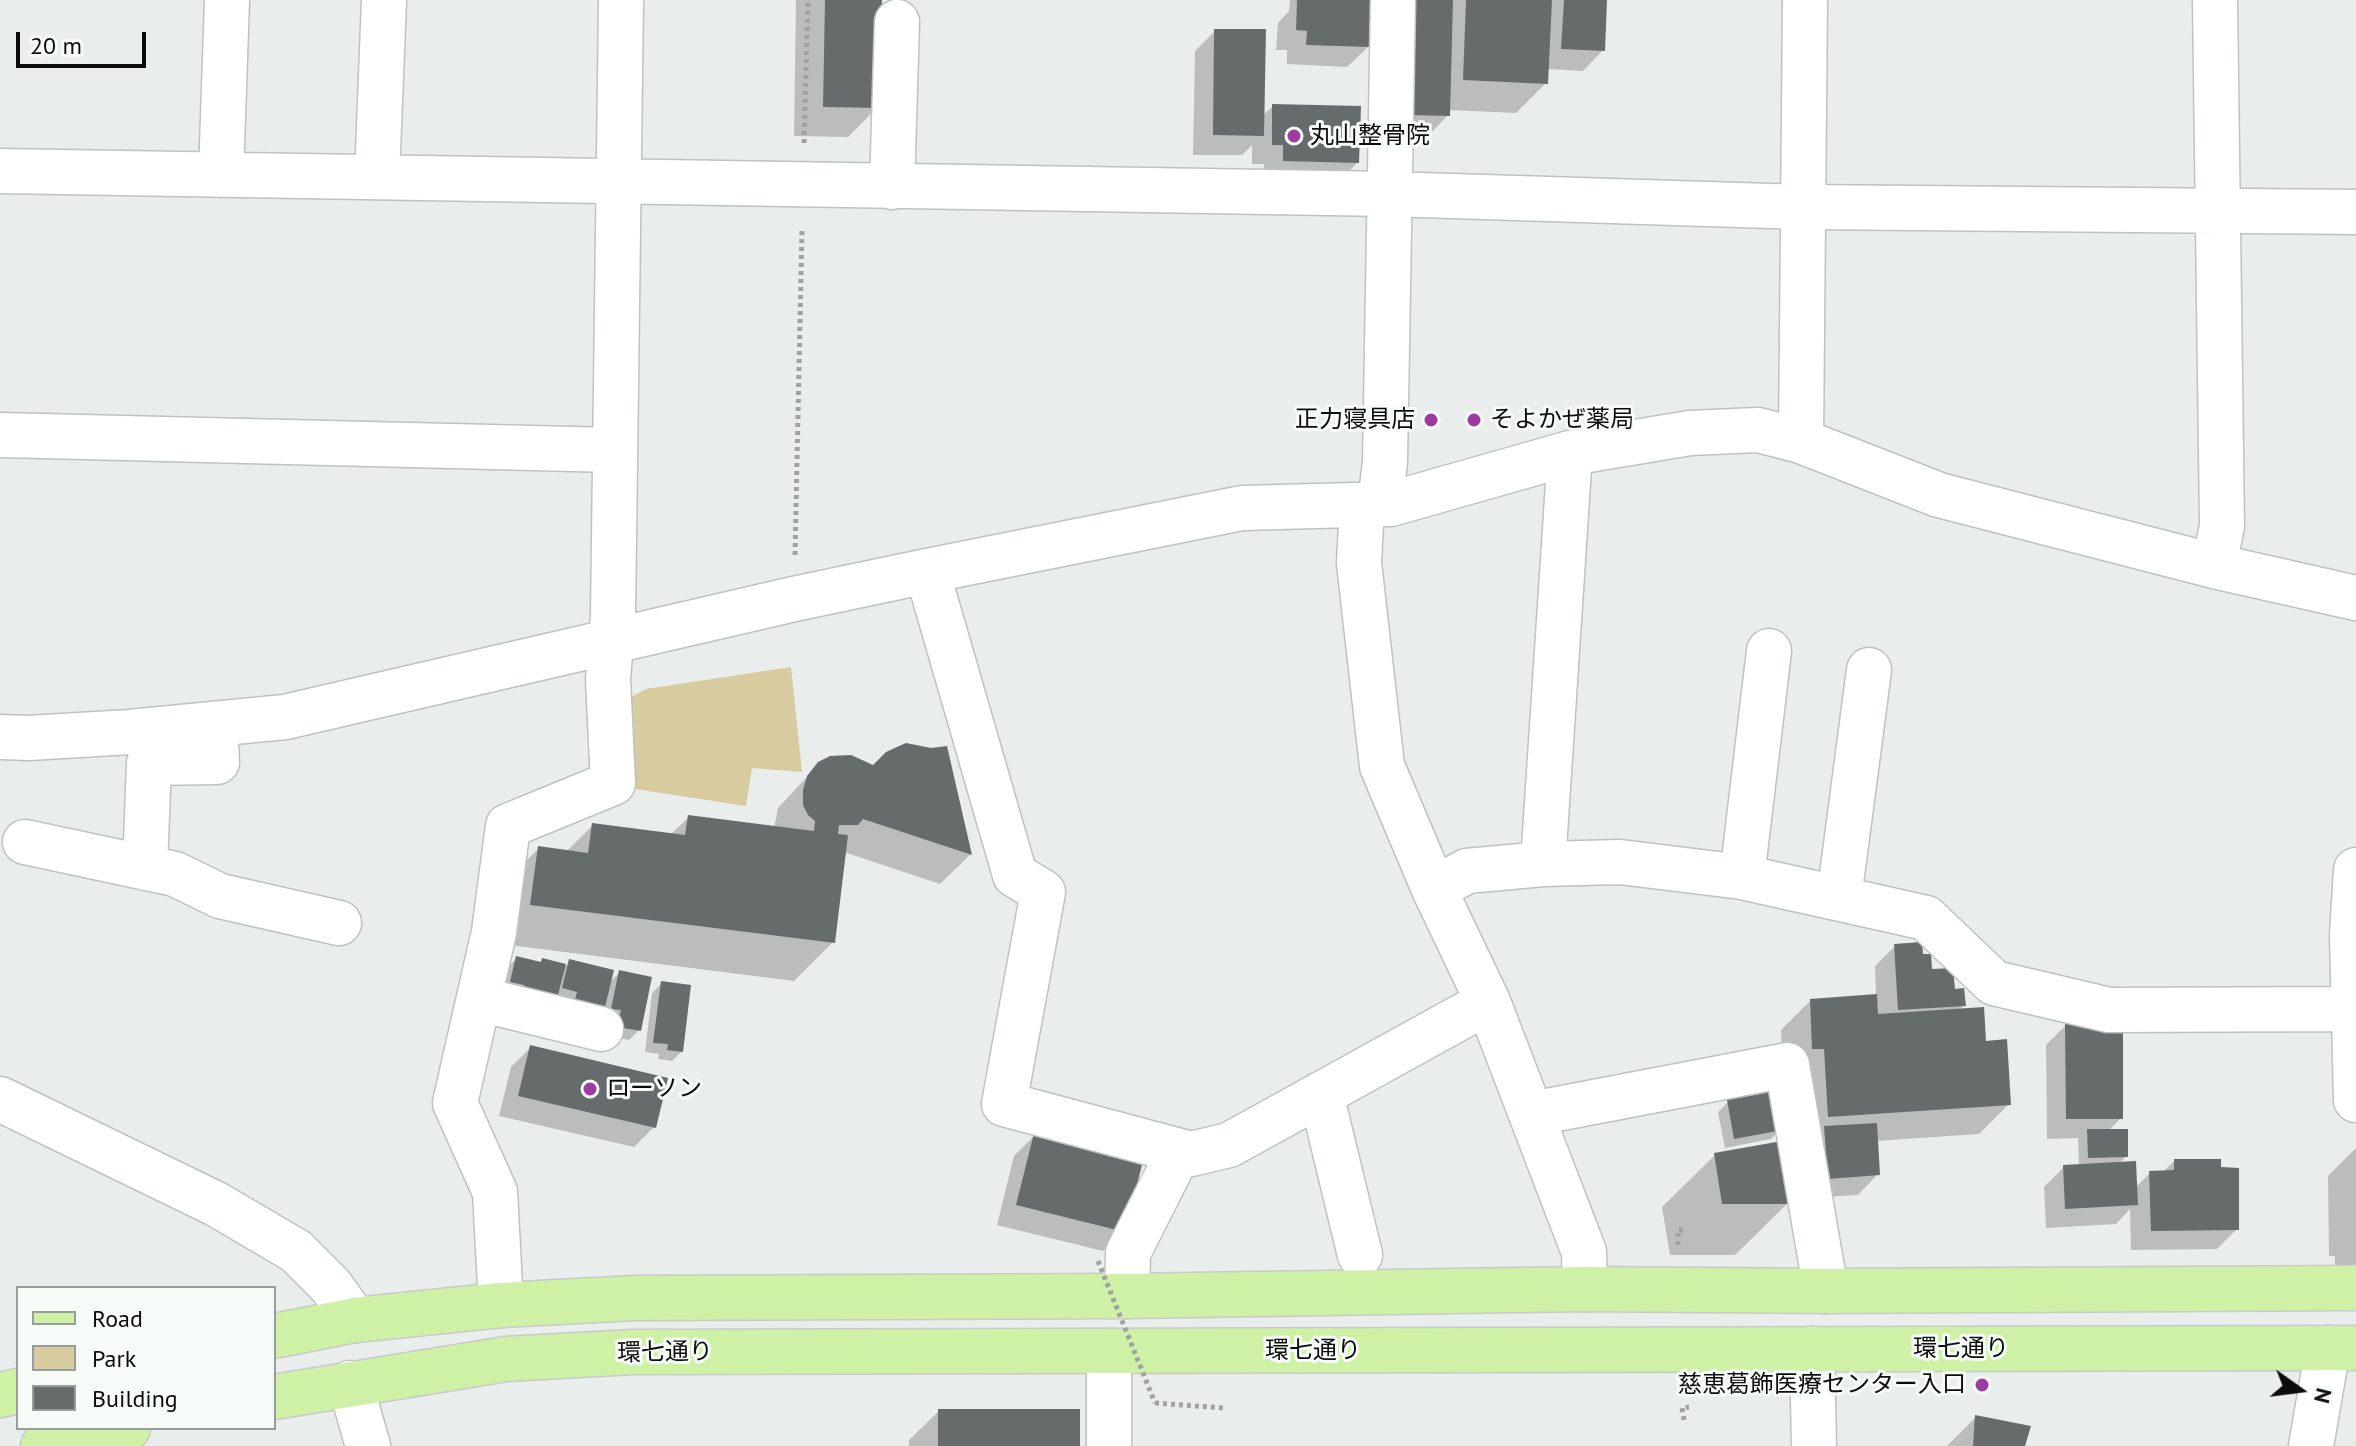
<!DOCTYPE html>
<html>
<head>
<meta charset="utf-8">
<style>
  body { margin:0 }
  #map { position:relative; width:2356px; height:1446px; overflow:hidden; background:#e9edeb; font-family:"PT Sans",sans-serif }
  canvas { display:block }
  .legend { position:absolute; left:16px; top:1286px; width:260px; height:144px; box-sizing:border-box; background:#f6fbf8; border:2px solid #989c9a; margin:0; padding:10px 14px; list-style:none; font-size:24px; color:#0b0d0c }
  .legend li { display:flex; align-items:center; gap:16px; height:40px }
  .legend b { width:40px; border:2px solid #989c9a }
  .north { position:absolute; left:2260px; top:1350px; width:80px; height:80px; -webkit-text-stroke:6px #f6fbf8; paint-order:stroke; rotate:104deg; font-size:22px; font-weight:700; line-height:32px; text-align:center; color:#0b0d0c }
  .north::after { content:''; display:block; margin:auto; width:28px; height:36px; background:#0b0d0c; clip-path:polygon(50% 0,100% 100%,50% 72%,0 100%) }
  .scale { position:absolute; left:16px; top:32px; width:130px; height:36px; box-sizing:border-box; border:4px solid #0b0d0c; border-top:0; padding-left:10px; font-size:24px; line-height:28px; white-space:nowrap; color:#0b0d0c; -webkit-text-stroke:6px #f6fbf8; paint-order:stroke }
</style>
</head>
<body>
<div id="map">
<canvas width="2356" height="1446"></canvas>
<ul class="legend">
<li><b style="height:10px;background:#cef1a6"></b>Road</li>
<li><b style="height:22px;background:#d6cca0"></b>Park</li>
<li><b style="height:22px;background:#666b6b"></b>Building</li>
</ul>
<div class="north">N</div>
<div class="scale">20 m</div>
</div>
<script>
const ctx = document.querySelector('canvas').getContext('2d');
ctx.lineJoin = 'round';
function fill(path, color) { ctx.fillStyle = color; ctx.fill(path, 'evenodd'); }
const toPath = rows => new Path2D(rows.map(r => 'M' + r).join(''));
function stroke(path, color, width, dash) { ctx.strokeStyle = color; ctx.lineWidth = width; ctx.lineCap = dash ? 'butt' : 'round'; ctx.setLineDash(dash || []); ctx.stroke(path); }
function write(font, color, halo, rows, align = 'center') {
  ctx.font = font + ' "PT Sans","Noto Sans JP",sans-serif'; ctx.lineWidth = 6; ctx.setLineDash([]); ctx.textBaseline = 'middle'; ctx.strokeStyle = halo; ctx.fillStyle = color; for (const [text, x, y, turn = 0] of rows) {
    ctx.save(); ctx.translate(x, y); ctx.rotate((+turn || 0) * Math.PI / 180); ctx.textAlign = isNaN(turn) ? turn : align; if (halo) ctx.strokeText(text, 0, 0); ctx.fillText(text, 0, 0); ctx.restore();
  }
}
const green = toPath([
  [791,667,802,772,752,768,746,806,635,789,629,698,646,689]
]);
const shadow = toPath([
  [796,0,880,0,878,107,848,137,794,136],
  [1369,0,1368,47,1347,67,1287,64,1287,50,1276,50,1278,23,1289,11,1290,0],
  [1392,0,1605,0,1603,50,1583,71,1547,69,1546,83,1516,113,1448,110,1448,115,1428,136,1388,134],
  [1215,31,1262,116,1273,106,1357,163,1337,183,1264,181,1264,164,1252,164,1252,145,1242,155,1193,155,1195,51],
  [945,748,970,855,940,884,844,852,833,942,794,981,493,943,500,887,538,849,566,852,593,825,670,835,689,817,774,828,778,808,819,764,873,768],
  [1895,946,1921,956,1930,971,1953,991,1964,1005,1958,1011,1984,1043,2009,1104,1979,1134,1876,1141,1878,1174,1858,1195,1809,1198,1783,1078,1781,1030,1810,1001,1876,997,1875,966],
  [517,958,539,963,543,960,566,966,570,961,609,983,620,972,639,1030,629,1040,609,1036,502,991,507,968],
  [662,983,682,1051,672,1061,658,1059,659,1054,645,1052,652,993],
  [2066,1025,2121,1118,2108,1131,2126,1156,2119,1164,2135,1188,2150,1173,2163,1172,2174,1161,2237,1229,2217,1249,2131,1250,2130,1209,2116,1224,2046,1228,2044,1187,2064,1167,2079,1166,2078,1138,2047,1139,2046,1045],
  [531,1047,654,1127,634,1147,499,1116,511,1067],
  [1728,1102,1781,1129,1771,1139,1725,1148,1718,1112],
  [1034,1136,1123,1231,1103,1251,997,1225,1014,1156],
  [2356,1148,2356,1280,2335,1280,2335,1256,2329,1256,2328,1176],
  [1715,1155,1788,1203,1735,1255,1670,1255,1662,1207],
  [939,1411,1078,1446,909,1446,909,1440],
  [1975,1418,2023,1446,1947,1446]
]);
const building = toPath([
  [825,0,882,0,880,108,823,107],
  [1297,0,1371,0,1370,47,1306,45,1307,31,1296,30],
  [1411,0,1453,0,1450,116,1407,115],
  [1466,0,1552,0,1548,84,1463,80],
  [1564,0,1607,0,1605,51,1561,49],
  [1214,29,1266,29,1264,136,1213,135],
  [1272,104,1361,106,1359,163,1283,161,1283,145,1272,145],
  [906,743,931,748,947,746,972,855,863,819,858,825,839,825,838,834,848,835,835,943,530,905,538,846,588,853,592,823,685,835,688,815,814,831,815,821,808,815,803,805,803,790,807,776,818,762,830,756,851,755,873,765,886,752],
  [1922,942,1923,954,1931,954,1932,969,1953,968,1955,989,1964,988,1966,1006,1898,1010,1894,944],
  [516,956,541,962,542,958,566,964,557,999,522,991,524,985,510,982],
  [569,959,614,970,604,1011,574,1003,577,992,562,988],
  [619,970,652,977,641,1031,617,1027,621,1010,611,1009],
  [661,981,691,985,683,1052,667,1050,668,1044,653,1043],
  [1877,994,1878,1014,1984,1007,1986,1041,2007,1039,2011,1105,1828,1117,1824,1049,1812,1049,1810,999],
  [2065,1023,2123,1023,2123,1119,2066,1119],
  [530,1045,668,1078,656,1128,518,1096],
  [1776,1091,1783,1130,1734,1139,1727,1100],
  [1877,1123,1880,1175,1828,1179,1824,1126],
  [2087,1129,2128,1129,2128,1157,2088,1158],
  [1034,1133,1143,1161,1125,1232,1016,1205],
  [1782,1141,1789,1204,1722,1204,1714,1153],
  [2174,1159,2221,1159,2221,1167,2239,1168,2239,1230,2151,1231,2149,1171,2174,1170],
  [2136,1161,2138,1205,2065,1209,2063,1165],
  [938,1409,1080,1409,1080,1446,938,1446],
  [1975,1415,2031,1426,2025,1446,1973,1446]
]);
const path = toPath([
  [804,143,808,0],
  [795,555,802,229],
  [1678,1245,1678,1230,1686,1230],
  [1155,1403,1224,1408],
  [1684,1420,1682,1408,1689,1407]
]);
const minor = toPath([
  [0,171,1388,194,1803,207,2356,212],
  [221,175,227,0],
  [377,177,384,0],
  [892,187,897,22],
  [0,435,614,450],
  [1801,441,1805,0],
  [1380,504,1385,462,1393,0],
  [1362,505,1359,563,1382,766,1434,889,1488,1002,1584,1252,1585,1289],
  [2214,566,2222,526,2215,0],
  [927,571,1015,875,1043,892,1004,1104,1191,1154,1229,1145,1488,1002],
  [0,737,29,738,130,732,285,717,794,599,927,571,1242,508,1391,504,1570,453,1690,433,1758,430,1801,441,1939,495,2214,566,2356,598],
  [25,842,175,874,220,896,339,923],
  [1543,864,1570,453],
  [145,868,149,763,217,762,215,725],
  [2356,870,2352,935,2356,1100],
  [1742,877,1769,651],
  [1434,889,1467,871,1543,864,1620,862,1742,877,1926,918,1994,983,2109,1010,2353,1009],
  [1839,898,1869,670],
  [479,999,601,1029],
  [1321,1094,1360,1255],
  [0,1099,216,1204,296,1251,331,1286,355,1320],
  [1531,1114,1787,1065,1826,1291],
  [1127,1296,1128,1253,1179,1152],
  [501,1305,495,1192,455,1103,494,932,508,826,613,783,608,679,613,617,621,0],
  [1812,1349,1814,1446],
  [350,1383,368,1446],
  [1109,1446,1109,1351],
  [2311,1446,2328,1348]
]);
const major = toPath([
  [274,1336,355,1320,501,1305,635,1298,1127,1296,1585,1289,1826,1291,2356,1288],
  [0,1395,18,1391],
  [274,1397,506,1359,633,1352,2356,1348],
  [43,1446,128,1428]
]);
const pathBridge = toPath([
  [1098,1261,1155,1403]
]);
const markers = [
  [1294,136,8,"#9d3ba1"],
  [1431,420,8,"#9d3ba1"],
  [1474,420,8,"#9d3ba1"],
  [590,1089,8,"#9d3ba1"],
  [1982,1385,8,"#9d3ba1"]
];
const poiNames = [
  ["丸山整骨院",1310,136],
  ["正力寝具店",1415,420,"right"],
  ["そよかぜ薬局",1490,420],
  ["ローソン",606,1089],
  ["慈恵葛飾医療センター入口",1966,1385,"right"]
];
const streetNames = [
  ["環七通り",1961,1349],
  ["環七通り",1313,1351],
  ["環七通り",665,1353,-1]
];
fill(green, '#d6cca0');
fill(shadow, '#0003');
fill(building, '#666b6b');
stroke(minor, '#bec3c0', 47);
stroke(major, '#c9caca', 47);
stroke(path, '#9fa2a0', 5, [4, 4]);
stroke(minor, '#fff', 44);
stroke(major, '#cef1a6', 44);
stroke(pathBridge, '#9fa2a0', 5, [4, 4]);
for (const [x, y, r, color] of markers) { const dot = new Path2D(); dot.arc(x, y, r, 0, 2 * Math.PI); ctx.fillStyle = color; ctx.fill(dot); stroke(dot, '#f6fbf8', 3); }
write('24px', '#0b0d0c', '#f6fbf8', poiNames, 'left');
write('24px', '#0b0d0c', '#f6fbf8', streetNames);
</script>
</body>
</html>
